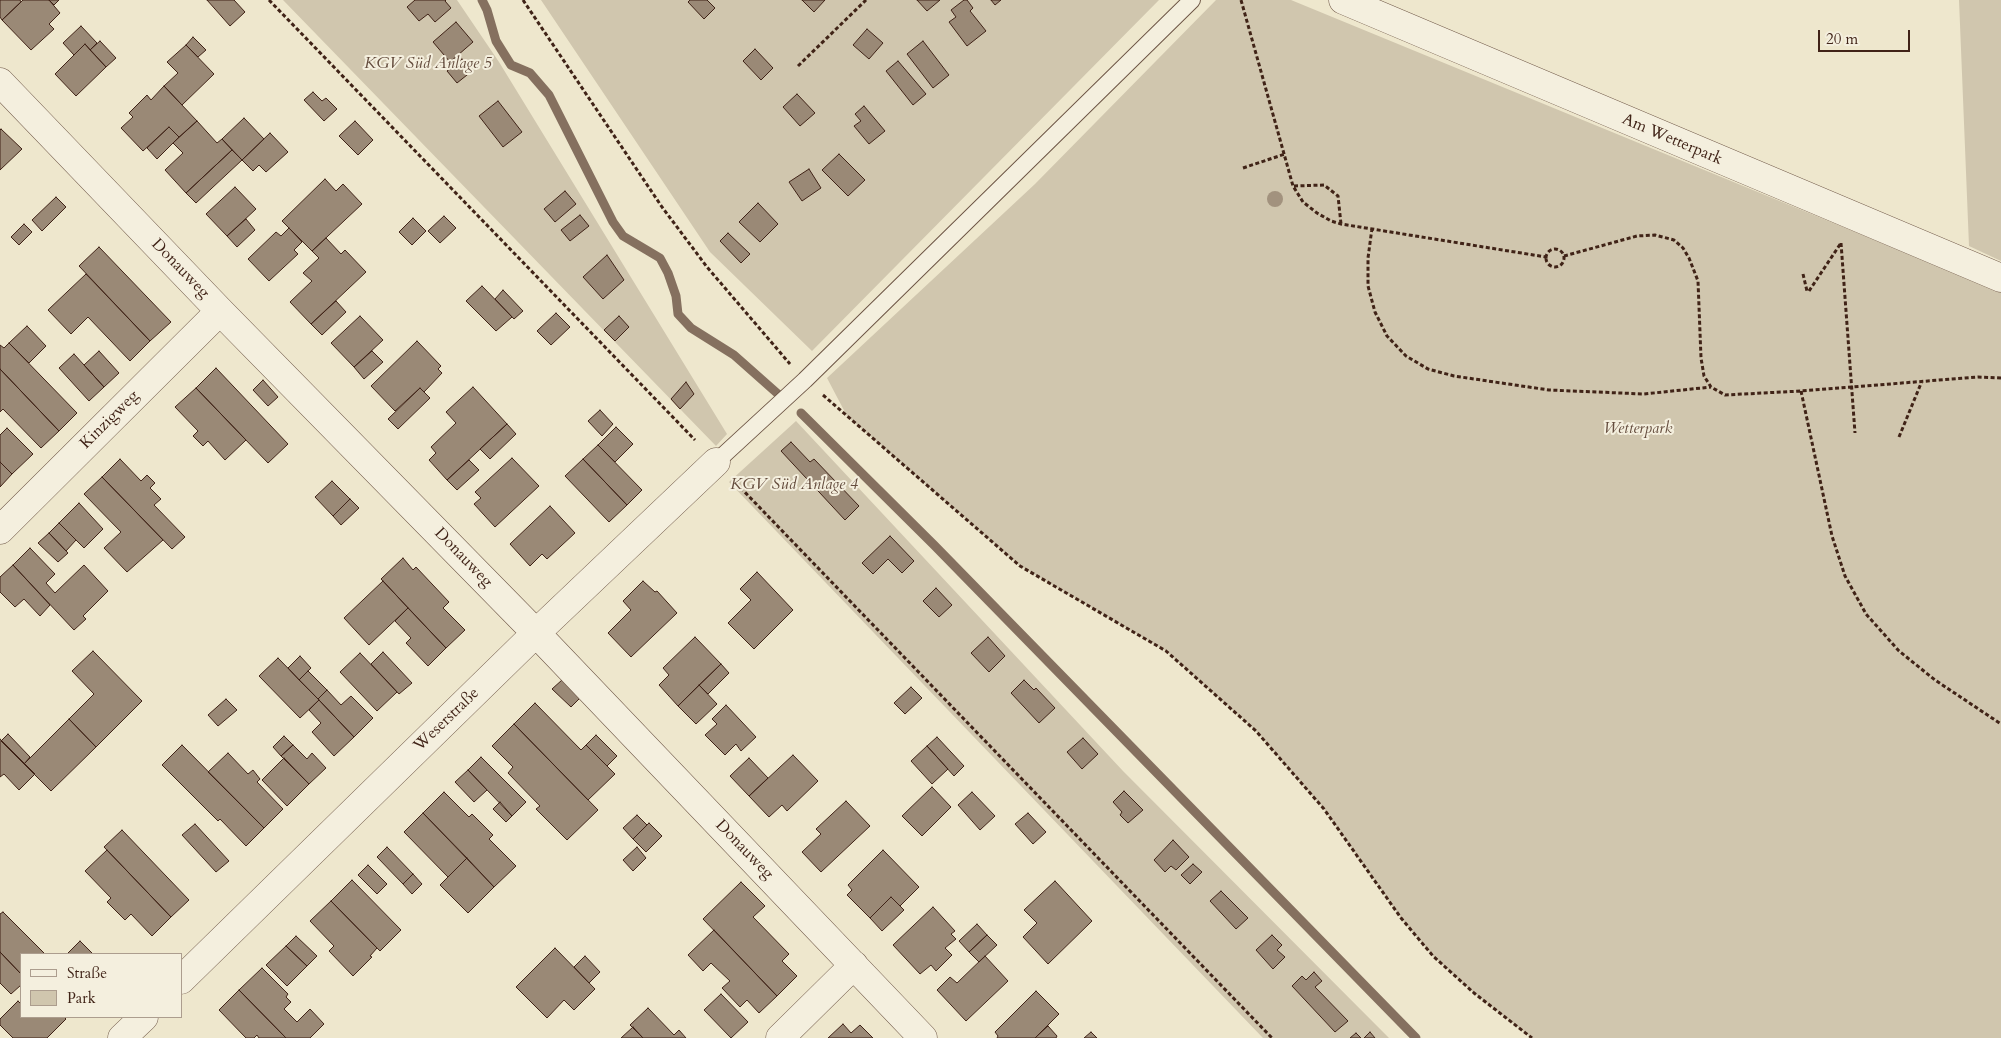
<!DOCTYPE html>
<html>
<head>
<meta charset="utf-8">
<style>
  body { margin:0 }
  #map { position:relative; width:2001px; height:1038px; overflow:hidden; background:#eee7cd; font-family:Cardo,serif }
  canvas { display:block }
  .legend { position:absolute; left:20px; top:953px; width:162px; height:65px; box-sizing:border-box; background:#f4efde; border:1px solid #ac9d8e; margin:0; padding:6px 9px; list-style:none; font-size:15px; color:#402317 }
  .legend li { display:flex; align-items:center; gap:10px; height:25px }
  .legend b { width:25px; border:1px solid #ac9d8e }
  .scale { position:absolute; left:1818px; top:30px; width:92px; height:22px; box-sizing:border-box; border:2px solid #402317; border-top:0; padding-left:6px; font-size:15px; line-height:18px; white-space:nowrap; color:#402317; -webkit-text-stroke:4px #f4efde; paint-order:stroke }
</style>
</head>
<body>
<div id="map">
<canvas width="2001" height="1038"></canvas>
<ul class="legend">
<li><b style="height:6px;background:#f4efde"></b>Straße</li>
<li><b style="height:14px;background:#d0c6ae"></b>Park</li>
</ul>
<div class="scale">20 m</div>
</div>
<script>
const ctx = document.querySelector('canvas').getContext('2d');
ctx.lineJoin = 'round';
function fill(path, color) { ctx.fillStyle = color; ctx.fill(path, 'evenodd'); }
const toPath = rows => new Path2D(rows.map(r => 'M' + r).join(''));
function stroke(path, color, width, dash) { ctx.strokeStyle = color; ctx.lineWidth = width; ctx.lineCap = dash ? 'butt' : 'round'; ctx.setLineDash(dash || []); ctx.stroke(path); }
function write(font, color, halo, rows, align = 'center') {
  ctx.font = font + ' Cardo,serif'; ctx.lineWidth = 4; ctx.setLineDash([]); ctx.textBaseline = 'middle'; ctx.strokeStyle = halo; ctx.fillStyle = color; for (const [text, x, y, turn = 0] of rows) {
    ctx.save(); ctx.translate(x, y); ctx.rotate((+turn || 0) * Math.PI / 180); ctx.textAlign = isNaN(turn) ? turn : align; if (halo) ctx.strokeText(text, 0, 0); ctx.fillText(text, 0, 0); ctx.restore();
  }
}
const green = toPath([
  [283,0,457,0,499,62,727,434,716,446],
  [541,0,1159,0,812,351,710,252],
  [1216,0,1291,0,2001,292,2001,1038,1532,1038,1474,993,1433,956,1401,918,1324,809,1256,731,1166,651,1020,566,847,416,827,378,1035,184],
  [1959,0,2001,0,2001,261,1969,246],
  [796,421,1123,771,1389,1038,1263,1038,729,482]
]);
const stream = toPath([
  [482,0,487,10,496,41,511,65,530,73,549,95,613,222,623,236,660,258,668,273,676,296,678,314,691,328,734,355,778,394],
  [801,413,934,545,1416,1038]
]);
const building = toPath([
  [0,0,20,0,21,2,2,20,0,17,0,0],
  [23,0,49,0,60,13,49,24,54,29,31,50,2,20,23,0],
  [49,0,59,0,54,5,49,0],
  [207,0,234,0,245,12,230,26,207,0],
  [415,0,446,0,445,1,451,8,435,22,428,14,419,21,407,7,415,0],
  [690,0,707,0,715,8,704,19,688,2,690,0],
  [802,0,825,0,814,12,802,0],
  [917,0,940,0,927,11,917,0],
  [964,0,967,0,973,8,970,11,986,31,967,46,949,22,956,17,951,10,964,0],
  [991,0,1001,0,995,5,991,0],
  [456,22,473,42,450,62,433,42,456,22],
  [81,26,97,43,90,50,85,44,74,55,63,43,81,26],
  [867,29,883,43,869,59,853,45,867,29],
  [193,37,206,50,198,57,186,45,193,37],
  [100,41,116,58,106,67,90,50,100,41],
  [923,41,949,75,933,88,907,54,923,41],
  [85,44,106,67,76,96,55,74,85,44],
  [186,45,214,74,182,105,164,86,178,73,167,62,186,45],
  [755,49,773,68,761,80,743,61,755,49],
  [462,59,472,71,457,83,447,71,462,59],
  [898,61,926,94,913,105,886,71,898,61],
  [164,86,197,121,179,137,169,127,143,151,121,128,133,117,129,113,147,95,151,100,164,86],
  [313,92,322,101,326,98,337,109,324,121,304,100,313,92],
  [797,94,815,113,800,126,783,107,797,94],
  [498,101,522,132,503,147,479,116,498,101],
  [864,106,885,131,869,144,854,126,861,121,855,114,864,106],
  [244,118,264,139,242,160,222,139,244,118],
  [197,121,217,143,222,139,232,150,186,193,165,170,183,153,173,143,197,121],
  [355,121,373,140,358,155,339,136,355,121],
  [169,127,179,137,157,159,147,148,169,127],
  [1,129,22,149,0,170,0,130,1,129],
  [270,133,288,152,266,172,259,165,253,171,242,160,270,133],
  [232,150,242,160,196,203,186,193,232,150],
  [839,154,865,180,848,196,822,170,839,154],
  [809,169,821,188,802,201,789,182,809,169],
  [325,179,336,191,343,184,362,204,312,251,282,221,325,179],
  [235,187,256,209,227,236,206,214,235,187],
  [565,191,576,204,555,222,544,209,565,191],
  [56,197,66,207,42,231,32,220,56,197],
  [758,203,778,224,760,242,739,222,758,203],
  [580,215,589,226,570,241,561,230,580,215],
  [444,216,456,228,440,243,428,231,444,216],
  [413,218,426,231,412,245,399,232,413,218],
  [246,219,255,230,237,247,227,236,246,219],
  [24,224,32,232,19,245,11,237,24,224],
  [289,228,302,242,294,250,298,254,269,281,248,259,276,232,281,236,289,228],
  [728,233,750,254,741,263,720,241,728,233],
  [326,238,341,254,345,250,366,272,311,324,290,302,312,281,303,273,319,258,312,251,326,238],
  [99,247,171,322,150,341,79,266,99,247],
  [607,255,624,280,603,299,583,277,607,255],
  [86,274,150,341,130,361,88,317,71,334,48,310,86,274],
  [482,286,512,317,496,331,466,301,482,286],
  [503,290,523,311,514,319,495,299,503,290],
  [336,301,346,312,322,335,311,324,336,301],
  [556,313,570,327,551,345,537,331,556,313],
  [360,316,383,340,354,367,331,343,360,316],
  [619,316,629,327,615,341,604,330,619,316],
  [27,326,46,346,29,363,9,343,27,326],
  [417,341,441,366,438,369,442,373,424,392,420,388,395,411,371,386,417,341],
  [9,343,77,413,59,431,0,369,0,345,4,348,9,343],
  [99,351,119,373,104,387,84,365,99,351],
  [372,351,383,362,364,379,354,367,372,351],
  [74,354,104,387,89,401,59,368,74,354],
  [216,368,288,444,268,463,196,388,216,368],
  [0,369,59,431,41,448,3,409,0,412,0,369],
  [263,380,278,397,268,406,253,390,263,380],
  [686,382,694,394,680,409,671,399,686,382],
  [473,387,507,424,447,480,429,460,436,453,431,447,456,423,446,412,473,387],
  [196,388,246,440,225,460,208,441,203,446,193,436,198,431,175,407,196,388],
  [420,388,430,398,398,429,388,419,420,388],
  [600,410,613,424,602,436,588,421,600,410],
  [507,424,516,434,490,459,480,449,507,424],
  [616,427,633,444,615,462,598,445,616,427],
  [7,428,33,454,12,474,0,462,0,435,7,428],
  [791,442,810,462,814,459,859,506,845,520,781,451,791,442],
  [598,445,642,490,627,505,583,459,598,445],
  [512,458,539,486,495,527,474,504,481,498,475,492,512,458],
  [120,459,141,481,147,475,155,483,150,488,161,499,154,505,185,537,172,549,102,477,120,459],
  [583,459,627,505,609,522,565,476,583,459],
  [469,460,479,470,457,490,447,480,469,460],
  [0,462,12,474,0,487,0,462],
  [102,477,163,540,127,572,104,548,121,532,84,494,102,477],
  [332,481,350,499,333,516,315,497,332,481],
  [350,499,359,508,341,525,333,516,350,499],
  [79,503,103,529,84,548,59,523,79,503],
  [550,506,575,533,547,559,542,554,530,566,510,544,550,506],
  [59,523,76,540,66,551,49,533,59,523],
  [49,533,68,553,58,562,38,543,49,533],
  [890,536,914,561,902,573,888,559,873,574,862,563,890,536],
  [30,548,55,574,46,583,55,593,84,565,108,591,83,616,86,619,74,630,13,565,30,548],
  [403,558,413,570,416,567,449,602,443,608,465,630,446,648,381,579,403,558],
  [13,565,50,605,40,616,24,599,15,607,0,592,0,577,13,565],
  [757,572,793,610,754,649,728,623,751,600,740,589,757,572],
  [383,581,408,608,369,645,344,618,383,581],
  [643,581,655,592,657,591,677,613,631,657,608,633,631,610,623,601,643,581],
  [936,588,952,605,939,617,923,601,936,588],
  [408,608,446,648,428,666,406,643,411,638,395,621,408,608],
  [695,637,721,664,678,706,659,685,669,675,663,668,695,637],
  [988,637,1005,656,989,672,971,653,988,637],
  [93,651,142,701,96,747,69,719,94,694,72,671,93,651],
  [383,652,412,683,399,694,371,664,383,652],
  [360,653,397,692,377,711,340,672,360,653],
  [300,656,311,668,299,680,288,668,300,656],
  [278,658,319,700,300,718,259,676,278,658],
  [721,664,729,673,708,694,699,685,721,664],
  [308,671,327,690,318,699,299,680,308,671],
  [562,680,580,698,571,707,552,689,562,680],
  [1024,680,1034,690,1036,688,1055,708,1039,723,1011,693,1024,680],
  [699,685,717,704,696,724,678,706,699,685],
  [911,687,922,698,905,714,894,703,911,687],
  [327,690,341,705,351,696,373,718,354,737,318,699,327,690],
  [226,699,237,710,218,726,208,715,226,699],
  [319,700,354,737,334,756,312,732,321,723,309,710,319,700],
  [535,703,581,750,586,745,615,774,588,800,514,724,535,703],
  [726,705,756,737,741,751,736,744,725,755,705,735,717,724,712,719,726,705],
  [69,719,96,747,51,791,24,764,69,719],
  [514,724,598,810,567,840,536,809,540,806,508,773,513,767,492,746,514,724],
  [8,734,30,757,24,764,1,741,8,734],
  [596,735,617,756,607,766,586,745,596,735],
  [284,736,293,745,281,756,273,747,284,736],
  [937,737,964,766,954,776,927,746,937,737],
  [1083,738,1098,754,1082,769,1067,752,1083,738],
  [0,739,35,774,19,790,4,774,0,777,0,739],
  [182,745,264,828,246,846,220,819,218,821,162,765,182,745],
  [293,745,307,759,312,753,326,768,309,784,281,756,293,745],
  [927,746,948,769,932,784,911,761,927,746],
  [228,753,248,774,253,770,260,779,257,782,283,809,264,828,208,772,228,753],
  [793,755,818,781,787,811,782,805,769,817,749,796,793,755],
  [481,757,526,802,512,816,468,770,481,757],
  [284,758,309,784,287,806,262,780,284,758],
  [749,758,768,778,749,796,730,776,749,758],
  [468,770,487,790,474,802,455,782,468,770],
  [932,787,951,807,922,836,902,816,932,787],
  [1124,791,1143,810,1128,823,1120,815,1122,812,1113,802,1124,791],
  [444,792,469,817,472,814,493,835,489,839,516,866,494,887,423,813,444,792],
  [972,792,995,816,980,830,958,805,972,792],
  [846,801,870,826,821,872,802,852,821,834,816,829,846,801],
  [500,802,512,816,506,822,493,809,500,802],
  [423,813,467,858,448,877,404,832,423,813],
  [1028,813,1046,832,1033,844,1015,824,1028,813],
  [637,815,647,825,633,839,623,828,637,815],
  [649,823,662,836,646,852,633,839,649,823],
  [195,824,229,861,216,872,182,835,195,824],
  [122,830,189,900,171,917,104,847,122,830],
  [1173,840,1189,857,1176,870,1171,866,1165,872,1154,860,1173,840],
  [387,847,413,874,403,884,377,857,387,847],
  [637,847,646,858,633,871,623,860,637,847],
  [107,850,171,917,152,936,131,914,125,920,107,902,111,898,85,871,107,850],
  [883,850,919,887,900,906,891,897,870,918,847,895,852,890,848,885,883,850],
  [467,858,494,887,468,913,440,885,467,858],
  [1193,864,1202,872,1190,884,1181,875,1193,864],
  [368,865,387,884,377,894,358,875,368,865],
  [413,874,422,884,412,894,403,884,413,874],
  [352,880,401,930,380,951,331,901,352,880],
  [1055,881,1092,921,1048,964,1023,937,1037,923,1024,910,1055,881],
  [741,882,765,906,753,917,789,954,782,961,797,976,777,996,703,919,741,882],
  [1221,891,1248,918,1236,929,1210,901,1221,891],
  [891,897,904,910,882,931,870,918,891,897],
  [331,901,377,948,370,956,372,957,353,976,329,951,334,946,310,921,331,901],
  [933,907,955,931,951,934,956,939,945,948,952,955,936,971,931,965,920,974,893,945,933,907],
  [3,912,45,954,21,954,21,974,0,952,0,914,3,912],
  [977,924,987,935,969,952,959,941,977,924],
  [714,930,777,996,759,1013,747,1000,740,1007,722,988,730,981,711,963,703,971,688,955,714,930],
  [987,935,997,945,979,962,969,952,987,935],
  [1272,935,1282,945,1277,950,1285,957,1273,969,1256,950,1272,935],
  [296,936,317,956,307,966,286,946,296,936],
  [80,941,93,954,67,954,80,941],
  [286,946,307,966,287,986,266,965,286,946],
  [555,948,595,989,574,1010,564,1000,547,1018,516,987,555,948],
  [0,952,21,974,21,985,11,994,0,983,0,952],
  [585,956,600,972,589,983,574,967,585,956],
  [985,956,1008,981,966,1021,937,990,950,977,957,983,985,956],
  [262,968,288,994,286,997,291,1002,284,1009,297,1022,310,1009,324,1024,310,1038,286,1038,239,990,262,968],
  [1314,972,1322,981,1315,987,1348,1021,1335,1032,1292,986,1302,976,1306,980,1314,972],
  [239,990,286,1038,259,1038,257,1035,254,1038,246,1038,219,1010,239,990],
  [1036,991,1059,1014,1035,1038,997,1038,998,1036,995,1032,1036,991],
  [721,994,748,1022,731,1038,704,1010,721,994],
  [18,1001,21,1004,21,1017,64,1017,66,1019,47,1038,13,1038,0,1025,0,1019,18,1001],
  [648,1008,674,1035,679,1030,686,1038,643,1038,630,1025,648,1008],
  [843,1024,851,1033,860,1025,873,1038,828,1038,843,1024],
  [1048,1026,1057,1036,1056,1038,1035,1038,1048,1026],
  [633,1027,643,1038,621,1038,633,1027],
  [1091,1032,1097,1038,1084,1038,1091,1032],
  [1370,1032,1375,1038,1364,1038,1370,1032],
  [1356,1033,1361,1038,1350,1038,1356,1033]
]);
const path = toPath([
  [269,0,695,440],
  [523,0,662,207,707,267,790,364],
  [1241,0,1293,186,1303,202,1317,213,1331,221,1341,224,1546,257],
  [798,66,866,0],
  [1243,168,1285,154],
  [1294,186,1324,185,1338,196,1341,224],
  [1372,228,1368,258,1368,286,1375,312,1387,336,1406,356,1428,369,1454,376,1549,390,1644,394,1711,387],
  [1841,243,1855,433],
  '1546 258a9 9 0 1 1 18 0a9 9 0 1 1-18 0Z',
  [1564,256,1637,236,1655,235,1674,240,1683,248,1689,258,1698,281,1701,358,1704,376,1711,387,1725,395,1801,391,1978,377,2001,378],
  [1803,274,1807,291,1809,291,1841,243],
  [1801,391,1832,536,1845,576,1866,614,1899,651,1935,680,2001,724],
  [823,395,1020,566,1166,651,1256,731,1324,809,1401,918,1433,956,1474,993,1532,1038],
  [1899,437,1922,381],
  [736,483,1272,1038]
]);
const service = toPath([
  [716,462,805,380,1192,0]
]);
const minor = toPath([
  [1343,0,2001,278],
  [0,82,220,311,536,633,923,1038],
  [0,530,220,311],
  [181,980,536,633,716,462],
  [122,1038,144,1017],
  [780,1038,854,965]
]);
const trees = [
  [1275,199]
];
const parkNames = [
  ["KGV Süd Anlage 5",428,64],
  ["Wetterpark",1638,429],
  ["KGV Süd Anlage 4",794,485]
];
const streetNames = [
  ["Am Wetterpark",1672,140,23],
  ["Donauweg",180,269,46],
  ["Kinzigweg",110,420,-45],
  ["Donauweg",463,558,46],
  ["Weserstraße",447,720,-44],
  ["Donauweg",744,850,46]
];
fill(green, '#d0c6ae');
stroke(stream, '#85705f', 9);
fill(building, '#9a8976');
stroke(building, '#402317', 1);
stroke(service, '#6c5444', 18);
stroke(minor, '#6c5444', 29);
stroke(path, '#402317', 3, [4, 2.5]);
stroke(service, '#f4efde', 16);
stroke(minor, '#f4efde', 28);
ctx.fillStyle = '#a2927e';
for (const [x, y] of trees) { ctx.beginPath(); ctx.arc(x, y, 8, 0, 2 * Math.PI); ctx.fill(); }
write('italic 16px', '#644c3d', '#f4efde', parkNames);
write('16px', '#402317', '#f4efde', streetNames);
</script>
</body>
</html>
